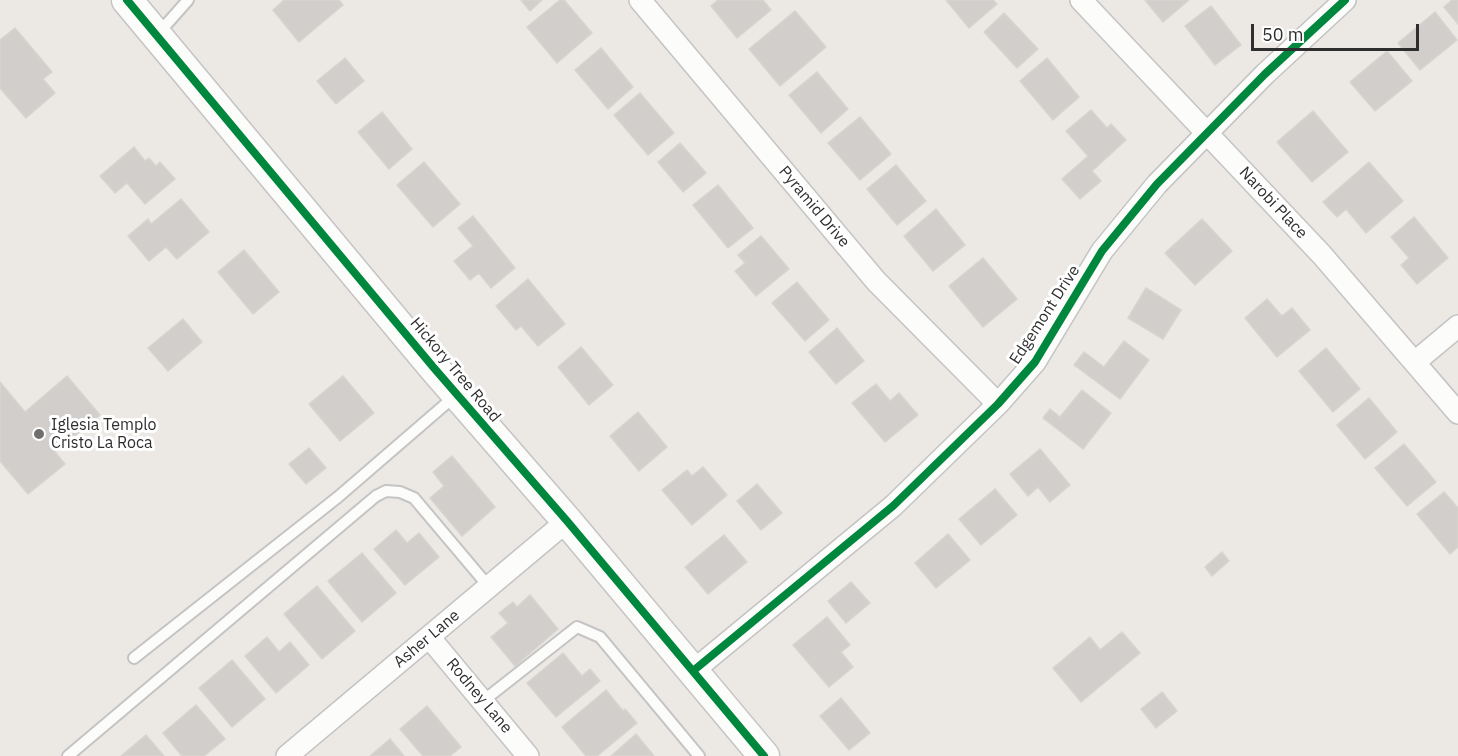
<!DOCTYPE html>
<html>
<head>
<meta charset="utf-8">
<style>
  body { margin:0 }
  #map { position:relative; width:1458px; height:756px; overflow:hidden; background:#ece8e4; font-family:"IBM Plex Sans",sans-serif }
  canvas { display:block }
  .scale { position:absolute; left:1251px; top:24px; width:168px; height:27px; box-sizing:border-box; border:3px solid #2e2e2e; border-top:0; padding-left:8px; font-size:18px; line-height:21px; white-space:nowrap; color:#2e2e2e; -webkit-text-stroke:4px #fff; paint-order:stroke }
</style>
</head>
<body>
<div id="map">
<canvas width="1458" height="756"></canvas>
<div class="scale">50 m</div>
</div>
<script>
const ctx = document.querySelector('canvas').getContext('2d');
ctx.lineJoin = 'round';
function fill(path, color) { ctx.fillStyle = color; ctx.fill(path, 'evenodd'); }
const toPath = rows => new Path2D(rows.map(r => 'M' + r).join(''));
function stroke(path, color, width, dash) { ctx.strokeStyle = color; ctx.lineWidth = width; ctx.lineCap = dash ? 'butt' : 'round'; ctx.setLineDash(dash || []); ctx.stroke(path); }
function write(font, color, halo, rows, align = 'center') {
  ctx.font = font + ' "IBM Plex Sans",sans-serif'; ctx.lineWidth = 6; ctx.setLineDash([]); ctx.textBaseline = 'middle'; ctx.strokeStyle = halo; ctx.fillStyle = color; for (const [text, x, y, turn = 0] of rows) {
    ctx.save(); ctx.translate(x, y); ctx.rotate((+turn || 0) * Math.PI / 180); ctx.textAlign = isNaN(turn) ? turn : align; if (halo) ctx.strokeText(text, 0, 0); ctx.fillText(text, 0, 0); ctx.restore();
  }
}
const building = toPath([
  [284,0,339,0,343,5,299,42,273,10,284,0],
  [521,0,542,0,530,11,521,0],
  [560,0,564,0,592,33,557,63,527,27,560,0],
  [718,0,763,0,771,10,737,38,711,6,718,0],
  [946,0,993,0,997,4,969,28,946,0],
  [1145,0,1189,0,1163,22,1145,0],
  [1452,0,1458,0,1458,24,1444,7,1452,0],
  [1211,6,1241,45,1215,65,1185,26,1211,6],
  [795,11,826,47,780,86,749,49,795,11],
  [1435,12,1457,40,1420,70,1398,43,1435,12],
  [1004,13,1038,49,1017,68,984,32,1004,13],
  [15,28,52,72,43,79,55,93,26,118,0,88,0,40,15,28],
  [601,48,633,87,608,109,575,70,601,48],
  [1387,51,1412,81,1375,111,1350,82,1387,51],
  [345,58,364,81,336,104,317,81,345,58],
  [1047,58,1079,97,1053,120,1020,81,1047,58],
  [817,72,848,109,821,133,789,95,817,72],
  [640,93,674,133,648,155,614,115,640,93],
  [1091,110,1107,128,1111,124,1126,140,1092,171,1101,181,1080,199,1062,179,1088,156,1066,131,1091,110],
  [1313,111,1348,152,1312,182,1277,142,1313,111],
  [382,112,412,149,389,169,358,132,382,112],
  [860,117,891,154,860,180,828,143,860,117],
  [680,143,706,173,683,192,658,162,680,143],
  [134,147,145,161,149,158,156,166,160,162,175,179,145,204,127,183,115,193,100,176,134,147],
  [424,162,460,204,433,227,397,185,424,162],
  [1369,162,1403,201,1366,233,1346,209,1337,217,1323,202,1369,162],
  [896,165,926,201,897,225,867,189,896,165],
  [718,185,753,228,728,248,693,205,718,185],
  [181,199,209,232,177,259,166,247,149,261,128,236,148,219,151,224,181,199],
  [936,209,965,245,933,271,904,236,936,209],
  [473,216,515,268,491,288,479,273,470,280,454,261,473,246,458,228,473,216],
  [1414,217,1448,258,1417,284,1401,265,1409,258,1391,237,1414,217],
  [1202,219,1232,251,1195,285,1165,253,1202,219],
  [761,236,789,269,756,296,735,271,745,263,738,255,761,236],
  [244,250,279,292,253,314,218,272,244,250],
  [983,258,1017,299,983,327,949,286,983,258],
  [528,279,565,324,538,346,521,326,516,330,496,306,528,279],
  [797,282,829,320,805,341,772,303,797,282],
  [1146,288,1181,310,1163,339,1128,318,1146,288],
  [1267,299,1282,316,1292,308,1310,330,1277,357,1245,318,1267,299],
  [183,319,202,342,168,371,148,348,183,319],
  [837,328,864,361,836,384,809,352,837,328],
  [1124,341,1149,360,1120,399,1074,365,1084,352,1104,367,1124,341],
  [581,347,613,385,589,405,558,367,581,347],
  [1326,348,1360,389,1333,412,1299,371,1326,348],
  [67,376,100,415,55,452,65,464,28,494,0,461,0,382,25,412,67,376],
  [343,376,374,413,340,441,309,404,343,376],
  [876,384,890,401,899,393,918,415,885,442,852,403,876,384],
  [1082,390,1111,413,1083,449,1043,418,1050,409,1060,417,1082,390],
  [1369,398,1397,432,1365,459,1337,425,1369,398],
  [638,412,667,447,639,471,610,436,638,412],
  [1404,444,1436,482,1407,506,1375,468,1404,444],
  [309,448,326,468,306,484,289,464,309,448],
  [1040,449,1070,485,1050,502,1038,487,1028,496,1010,474,1040,449],
  [452,456,495,507,462,536,430,498,444,486,433,472,452,456],
  [703,467,727,495,692,525,662,490,687,470,692,476,703,467],
  [757,484,782,513,761,530,737,501,757,484],
  [995,489,1017,515,981,545,959,519,995,489],
  [1444,492,1458,508,1458,547,1450,554,1417,514,1444,492],
  [396,530,407,543,419,533,439,557,405,585,374,549,396,530],
  [948,534,970,560,936,588,915,563,948,534],
  [724,535,747,562,708,594,685,567,724,535],
  [1222,552,1229,561,1212,576,1205,567,1222,552],
  [362,553,396,593,362,622,328,581,362,553],
  [851,582,870,603,846,623,828,601,851,582],
  [317,586,355,631,322,659,284,614,317,586],
  [530,595,558,629,515,666,491,637,508,623,499,613,513,602,517,607,530,595],
  [827,617,850,645,841,652,853,667,829,687,793,645,827,617],
  [1122,632,1140,653,1081,702,1053,668,1090,637,1100,650,1122,632],
  [267,637,279,652,290,642,309,665,276,693,245,656,267,637],
  [563,653,582,676,590,669,600,681,556,717,527,683,563,653],
  [232,660,265,699,232,727,199,688,232,660],
  [606,690,623,711,625,709,637,723,597,756,586,756,562,727,606,690],
  [1162,692,1177,711,1156,728,1141,709,1162,692],
  [841,698,870,733,849,750,820,716,841,698],
  [196,705,225,739,204,756,182,756,163,733,196,705],
  [427,706,461,747,450,756,423,756,400,729,427,706],
  [636,734,654,756,611,756,636,734],
  [146,735,164,756,121,756,146,735],
  [390,739,404,756,370,756,390,739]
]);
const lane = toPath([
  [157,35,188,0],
  [134,658,338,497,455,396],
  [483,701,577,627,600,637,699,756],
  [68,756,376,496,386,491,400,492,414,498,489,587]
]);
const street = toPath([
  [640,0,876,281,998,404],
  [1081,0,1322,255,1458,413],
  [1415,362,1458,326],
  [429,637,528,756],
  [693,671,893,506,998,404,1035,362,1102,251,1157,184,1265,74,1345,0],
  [287,756,567,521]
]);
const secondary = toPath([
  [127,0,434,368,567,521,764,756]
]);
const cycleway = toPath([
  [127,0,434,368,567,521,764,756],
  [693,671,893,506,998,404,1035,362,1102,251,1157,184,1265,74,1345,0]
]);
const markers = [
  [39,434,6,"#706f6e"]
];
const streetNames = [
  ["Narobi Place",1273,203,47],
  ["Pyramid Drive",814,207,50],
  ["Edgemont Drive",1045,315,-57],
  ["Hickory Tree Road",455,370,50],
  ["Asher Lane",427,639,-40],
  ["Rodney Lane",479,696,50]
];
const poiNames = [
  ["Iglesia Templo",51,425],
  ["Cristo La Roca",51,443]
];
fill(building, '#d1cecb');
stroke(building, '#d7d4d0', 1.5);
stroke(lane, '#c5c4c5', 14);
stroke(street, '#c5c4c5', 24);
stroke(secondary, '#c5c4c5', 33);
stroke(lane, '#fcfcfb', 10);
stroke(street, '#fcfcfb', 21);
stroke(secondary, '#fcfcfb', 30);
stroke(cycleway, '#00873e', 8);
for (const [x, y, r, color] of markers) { const dot = new Path2D(); dot.arc(x, y, r, 0, 2 * Math.PI); ctx.fillStyle = color; ctx.fill(dot); stroke(dot, '#fff', 2); }
write('16px', '#2e2e2e', '#fff', streetNames);
write('16px', '#2e2e2e', '#fff', poiNames, 'left');
</script>
</body>
</html>
